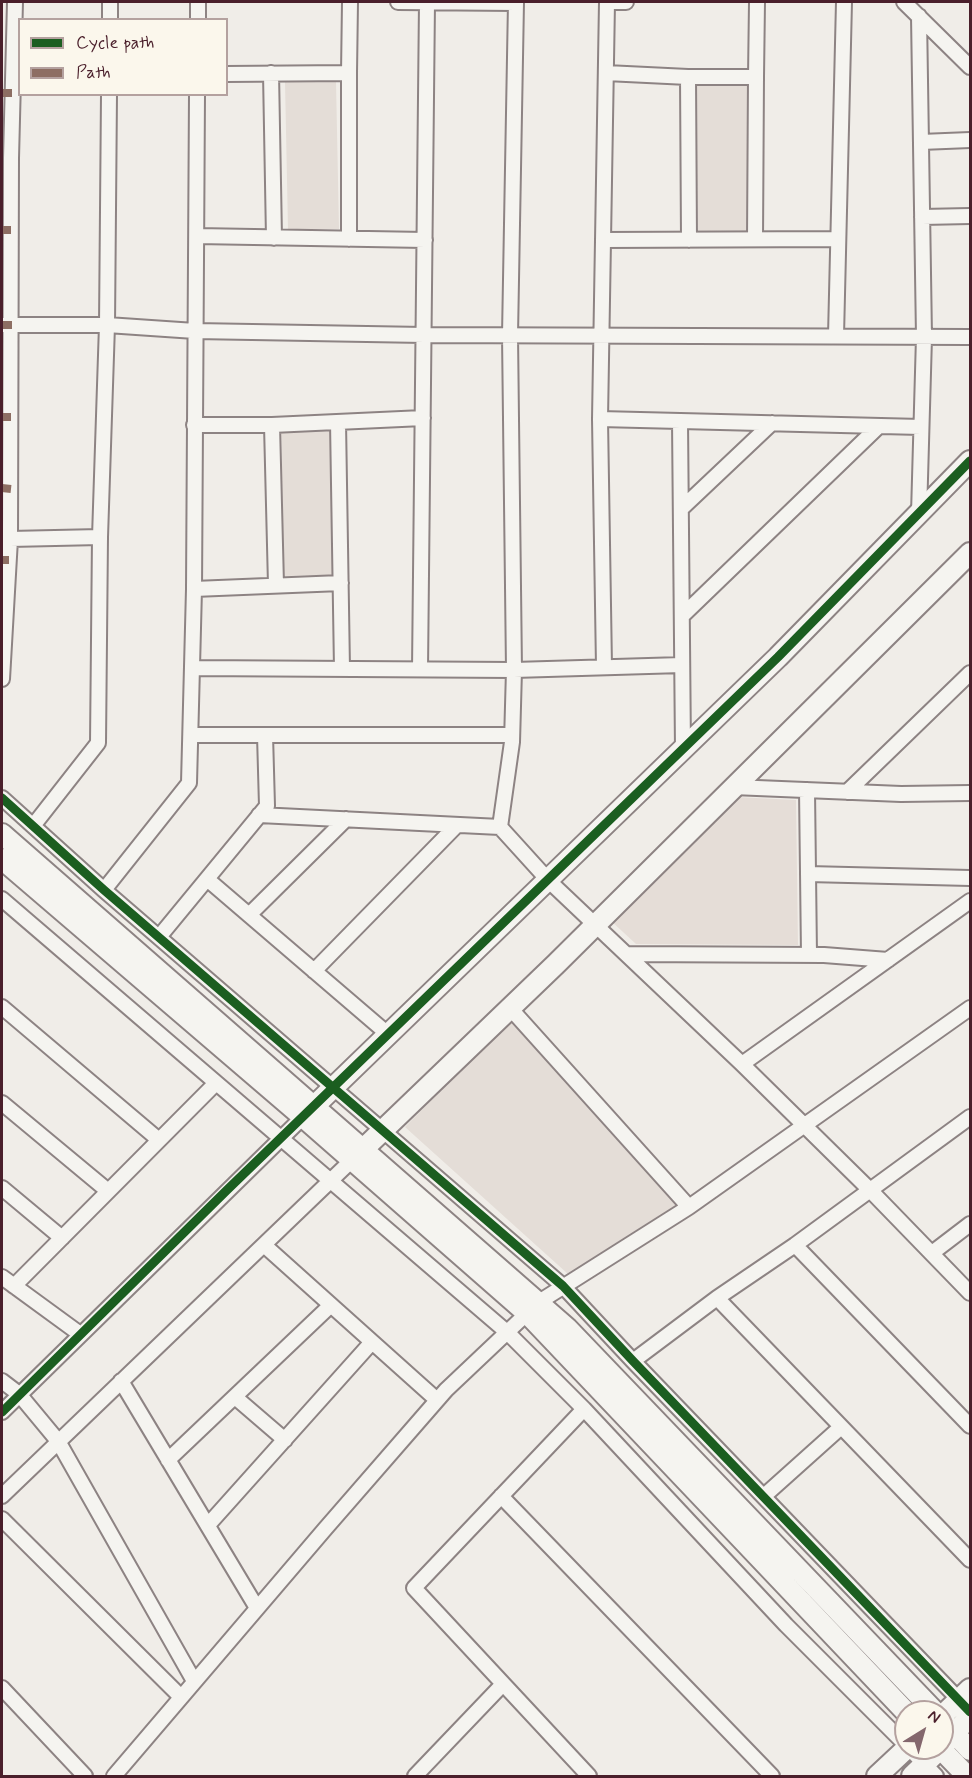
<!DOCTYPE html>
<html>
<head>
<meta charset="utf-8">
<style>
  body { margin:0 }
  #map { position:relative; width:972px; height:1778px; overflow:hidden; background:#f0ede8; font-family:Mynerve,sans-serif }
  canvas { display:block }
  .frame { position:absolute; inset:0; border:3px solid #4a1f2b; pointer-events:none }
  .legend { position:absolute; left:18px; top:18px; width:210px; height:78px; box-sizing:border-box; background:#fbf7ec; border:2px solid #b4a19f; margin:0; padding:8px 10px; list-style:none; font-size:18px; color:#4a1f2b }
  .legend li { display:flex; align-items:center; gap:12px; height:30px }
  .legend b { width:30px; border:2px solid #b4a19f }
  .north { position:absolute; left:894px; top:1700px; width:60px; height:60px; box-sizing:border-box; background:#fbf7ec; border:2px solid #b4a19f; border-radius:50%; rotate:37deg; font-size:16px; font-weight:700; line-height:24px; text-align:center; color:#4a1f2b }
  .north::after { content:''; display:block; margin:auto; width:21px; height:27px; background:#84676d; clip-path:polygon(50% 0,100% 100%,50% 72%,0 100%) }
</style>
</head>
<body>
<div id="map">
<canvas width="972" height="1778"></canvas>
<div class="frame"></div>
<ul class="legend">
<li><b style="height:8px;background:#1b5e20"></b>Cycle path</li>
<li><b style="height:8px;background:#8d6e63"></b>Path</li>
</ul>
<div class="north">N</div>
</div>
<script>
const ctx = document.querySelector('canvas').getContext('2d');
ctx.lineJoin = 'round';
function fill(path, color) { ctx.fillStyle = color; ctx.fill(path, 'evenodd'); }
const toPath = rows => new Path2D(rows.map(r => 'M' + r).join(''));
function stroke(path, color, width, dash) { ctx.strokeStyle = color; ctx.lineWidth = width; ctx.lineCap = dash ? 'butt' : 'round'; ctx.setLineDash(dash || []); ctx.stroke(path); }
const built = toPath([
  [736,797,796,800,798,945,636,944,610,920]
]);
const green = toPath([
  [285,82,336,82,339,229,288,229],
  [747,82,750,232,698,233,695,83],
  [281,430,331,430,334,575,284,576],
  [511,1019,676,1205,568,1274,405,1127]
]);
const street = toPath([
  [398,2,516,3],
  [607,2,600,419,921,427],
  [607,2,626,2],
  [904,2,970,67],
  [919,16,924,337,919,514],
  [110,20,110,2],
  [198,20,198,2],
  [271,73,274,238],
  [349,73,349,239],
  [606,73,688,77,756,77,755,239],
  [226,74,349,73,350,2],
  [688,77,689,240],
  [756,77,757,2],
  [921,142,970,140],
  [922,217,970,216],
  [197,236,425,240],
  [603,240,838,239],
  [2,325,107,325,195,331,424,335,970,337],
  [836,336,844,2],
  [600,419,604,667],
  [680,421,683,750],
  [338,422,342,669],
  [194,425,272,425,423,418],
  [272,425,276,585],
  [681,509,772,423],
  [10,539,100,537],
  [194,589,341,583],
  [682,616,879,426],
  [193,668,514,670,682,665],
  [420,669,427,2],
  [2,679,10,539,11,158,15,2],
  [191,735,512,735],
  [733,787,901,794,970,793],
  [807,790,809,955],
  [847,792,970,673],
  [2,798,104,890,563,1286,633,1361,965,1706],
  [259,815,500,827,549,881,742,1064,870,1190,970,1293],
  [33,826,98,743,100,537,107,325,109,94],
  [500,827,512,742,514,670,510,335,516,2],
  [808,874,970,878],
  [207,879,389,1035],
  [104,890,189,783,194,589,197,94],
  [2,899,508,1333,584,1409,786,1625,906,1745],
  [249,915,346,819],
  [159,937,267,806,265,735],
  [627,954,824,955,888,960],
  [314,971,457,825],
  [2,1007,159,1140],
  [510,1008,689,1207,970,1008],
  [742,1064,970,901],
  [2,1103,108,1191],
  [2,1188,62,1238],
  [264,1245,437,1400],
  [795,1245,970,1426],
  [932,1253,970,1224],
  [2,1277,80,1334],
  [14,1286,216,1083],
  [717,1298,970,1560],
  [633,1361,717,1298,795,1245,970,1117],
  [2,1381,19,1394,58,1441,194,1681],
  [121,1381,257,1608],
  [235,1397,285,1440],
  [584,1409,414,1588,589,1776],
  [2,1412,303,1117],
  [168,1460,331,1305],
  [2,1496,351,1161],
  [501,1496,772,1776],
  [764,1496,841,1427],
  [2,1519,181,1697],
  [208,1525,372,1342],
  [2,1688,85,1776],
  [909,1748,936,1776],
  [114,1776,325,1529,446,1390,539,1302,689,1207],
  [415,1776,503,1684]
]);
const secondary = toPath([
  [2,834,567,1328,935,1712],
  [2,859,303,1117,528,1314,906,1712],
  [305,1115,778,657,970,461],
  [354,1158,556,964,970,553],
  [942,1716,970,1689],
  [942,1720,970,1750],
  [942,1747,970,1716],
  [940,1748,967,1776],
  [877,1776,907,1748],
  [912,1776,941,1748]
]);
const quiet = toPath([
  [2,93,12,93],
  [2,230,11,230],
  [2,325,12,325],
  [2,417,11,417],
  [2,488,11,489],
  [2,560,9,560]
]);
const cycleway = toPath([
  [2,798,104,890,563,1286,633,1361,970,1712],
  [2,1412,227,1190,778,657,970,461]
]);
fill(built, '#e5ddd7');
fill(green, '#e4ddd7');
stroke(street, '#8d8383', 18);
stroke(secondary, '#8d8383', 24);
stroke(street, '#f5f4f0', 14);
stroke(secondary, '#f5f4f0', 20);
stroke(quiet, '#8d6e63', 8, [15, 8]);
stroke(cycleway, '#1b5e20', 9);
</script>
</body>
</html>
